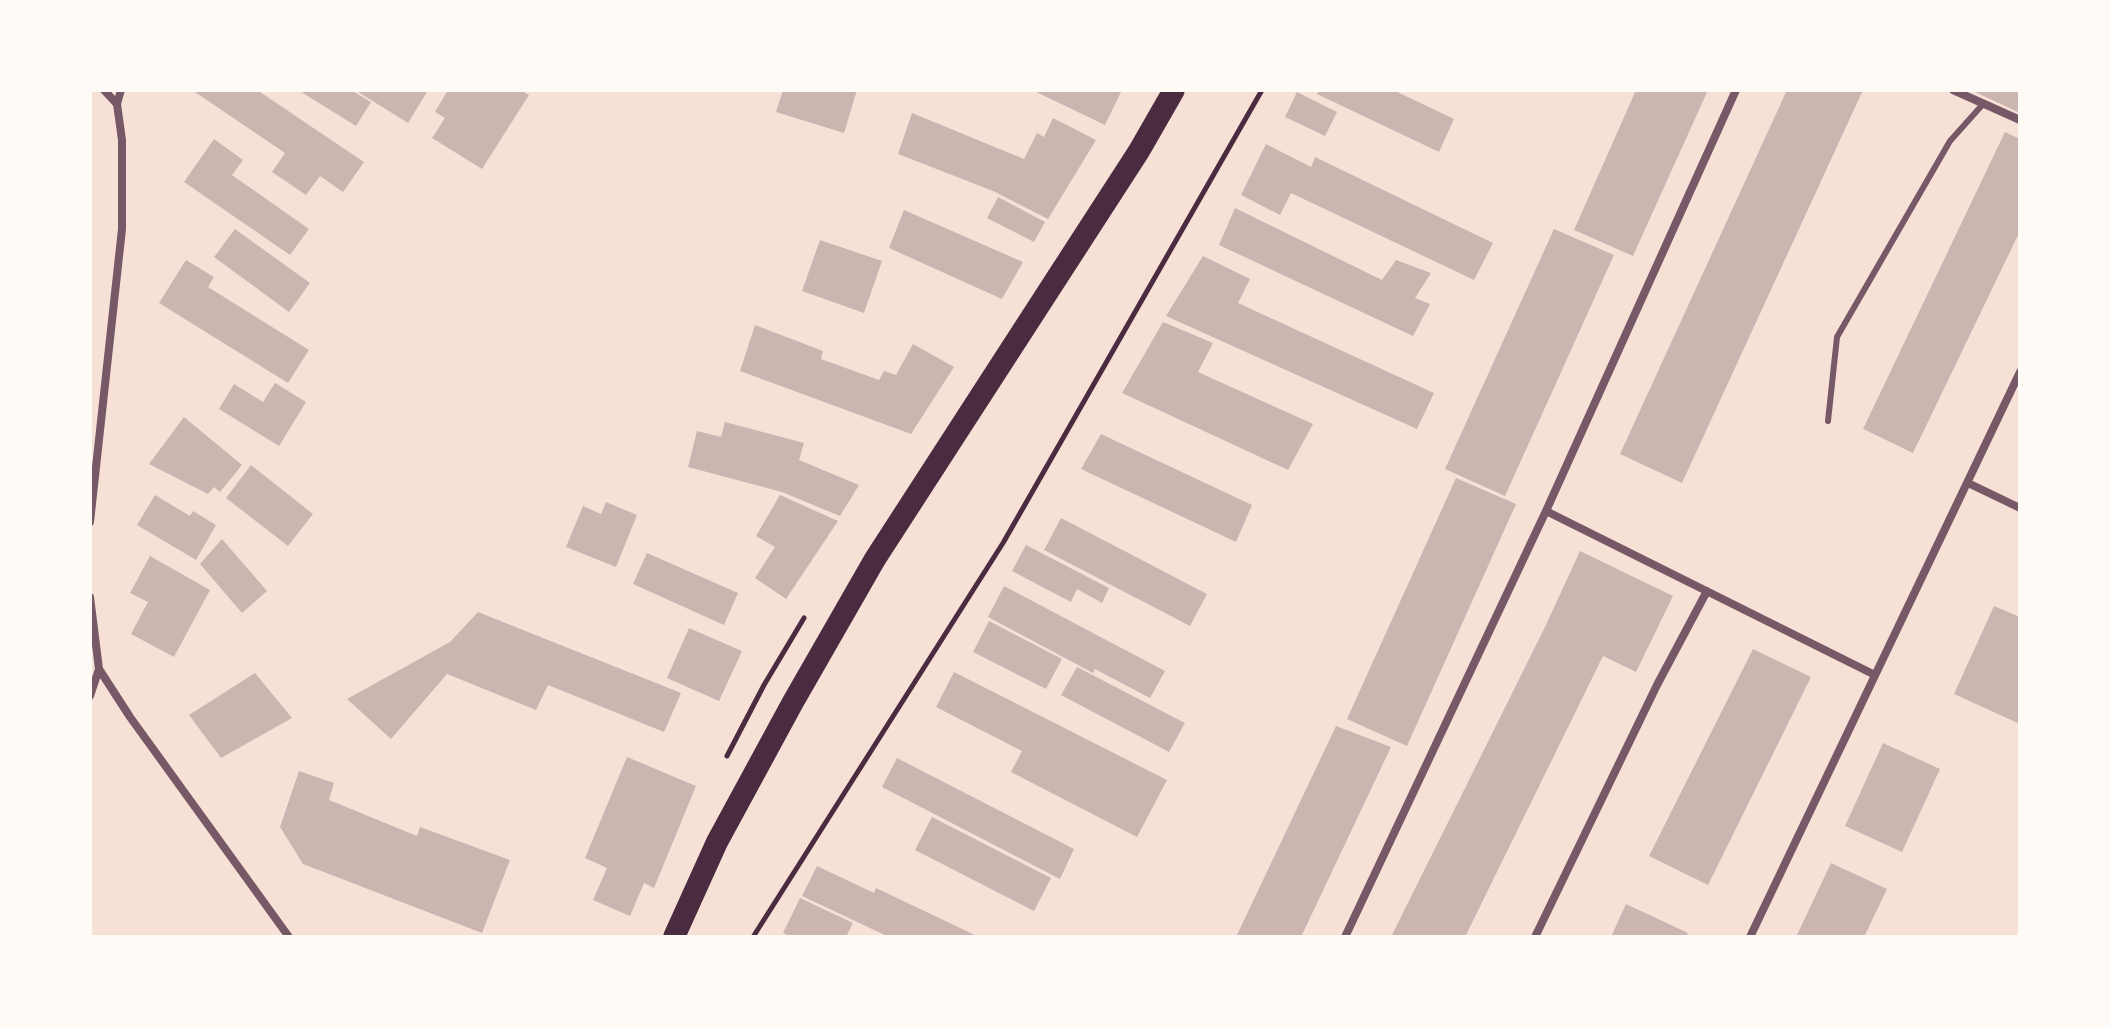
<!DOCTYPE html>
<html>
<head>
<meta charset="utf-8">
<style>
  body { margin:0 }
  #map { position:relative; width:2110px; height:1027px; overflow:hidden; background:#f7e1d7; font-family:"Varela Round",sans-serif }
  canvas { display:block }
  .frame { position:absolute; inset:0; border:92px solid #fffaf5; pointer-events:none }
</style>
</head>
<body>
<div id="map">
<canvas width="2110" height="1027"></canvas>
<div class="frame"></div>
</div>
<script>
const ctx = document.querySelector('canvas').getContext('2d');
ctx.lineJoin = 'round';
function fill(path, color) { ctx.fillStyle = color; ctx.fill(path, 'evenodd'); }
const toPath = rows => new Path2D(rows.map(r => 'M' + r).join(''));
function stroke(path, color, width, dash) { ctx.strokeStyle = color; ctx.lineWidth = width; ctx.lineCap = dash ? 'butt' : 'round'; ctx.setLineDash(dash || []); ctx.stroke(path); }
const building = toPath([
  [192,90,245,90,248,92,257,90,364,162,343,192,320,176,306,195,272,172,285,153],
  [298,90,351,90,371,102,356,126],
  [355,90,423,90,427,92,408,123],
  [448,90,521,90,529,95,482,169,432,138,445,118,435,112],
  [783,90,857,90,844,133,776,112],
  [1032,90,1122,90,1105,125],
  [1319,90,1393,90,1454,119,1439,152,1317,94],
  [1636,90,1708,90,1633,256,1574,230],
  [1787,90,1863,90,1682,483,1620,454],
  [1971,90,2020,90,2020,113],
  [1297,92,1337,112,1325,136,1285,117],
  [912,113,1024,159,1037,133,1044,137,1053,118,1096,140,1048,219,993,191,898,154],
  [2005,132,2020,139,2020,231,1913,453,1863,429],
  [214,139,243,160,232,175,309,229,290,255,184,182],
  [1266,144,1311,167,1315,157,1493,243,1474,280,1291,193,1280,215,1241,195],
  [998,197,1045,222,1034,242,987,218],
  [1235,208,1382,280,1396,260,1431,273,1415,298,1430,304,1413,336,1219,245],
  [904,210,1023,262,1002,299,889,248],
  [235,229,310,283,289,312,214,257],
  [1554,229,1614,255,1505,496,1445,469],
  [820,240,882,261,864,313,802,291],
  [1203,256,1250,279,1238,303,1434,393,1417,429,1166,316],
  [186,260,214,277,208,287,309,350,288,383,159,303],
  [1163,322,1213,343,1198,372,1313,424,1288,470,1122,393],
  [755,325,823,351,821,359,879,380,884,371,896,375,913,344,954,367,911,434,740,371],
  [275,383,306,402,279,446,219,409,234,384,263,402],
  [184,417,242,465,220,492,214,487,208,494,149,464],
  [725,422,804,443,799,460,859,485,840,516,782,492,688,467,697,431,721,437],
  [1101,434,1252,505,1236,542,1081,469],
  [251,465,313,514,288,546,226,498],
  [1456,478,1516,504,1407,746,1347,719],
  [155,495,190,516,193,511,216,525,196,560,137,525],
  [780,495,838,521,786,599,755,578,775,547,756,536],
  [606,502,637,515,616,567,566,547,583,506,601,514],
  [1061,518,1207,594,1190,626,1044,550],
  [222,539,267,591,242,613,200,564],
  [1026,545,1109,588,1102,603,1077,589,1071,602,1012,571],
  [1580,551,1673,596,1636,672,1603,656,1465,937,1391,937,1545,627],
  [647,553,738,593,724,625,633,584],
  [150,556,210,590,174,657,131,634,148,602,130,593],
  [1004,586,1165,671,1150,698,1095,669,1093,673,988,617],
  [1994,606,2020,617,2020,724,1954,694],
  [478,612,681,693,664,732,548,685,536,710,447,674,391,739,347,699,450,642],
  [989,621,1062,659,1046,689,973,652],
  [689,628,742,651,719,701,667,678],
  [1753,649,1811,677,1708,885,1649,856],
  [1077,667,1185,723,1169,752,1061,695],
  [954,672,1167,780,1137,837,1011,772,1022,751,936,707],
  [255,673,292,718,221,758,189,715],
  [1336,726,1391,747,1301,937,1236,937],
  [1883,743,1940,769,1902,852,1845,826],
  [627,757,696,786,654,888,644,883,630,916,593,900,607,868,585,858],
  [897,758,1074,849,1060,879,882,787],
  [299,771,334,783,329,800,417,836,420,827,510,860,482,933,303,864,280,827],
  [932,817,1051,878,1034,911,915,850],
  [1831,863,1887,889,1864,937,1796,937],
  [817,866,874,893,876,888,979,937,889,937,802,896],
  [800,898,853,923,846,937,791,937,783,933],
  [1626,904,1688,933,1686,937,1611,937]
]);
const path = toPath([
  [727,756,764,685,804,618],
  [753,937,1003,543,1262,90]
]);
const service = toPath([
  [1828,421,1837,337,1950,141,1984,103]
]);
const minor = toPath([
  [1953,90,2020,120],
  [117,104,121,90],
  [1968,483,2020,508],
  [1546,511,1875,675],
  [90,522,122,229,122,140,117,104,104,90],
  [90,597,99,669,130,717,289,937],
  [90,696,99,669],
  [1345,937,1546,511,1736,90],
  [1535,937,1657,685,1707,591],
  [1750,937,2020,372]
]);
const trunk = toPath([
  [674,937,717,842,793,702,875,559,1139,151,1174,90]
]);
fill(building, '#ccb4b1');
stroke(path, '#4a2c40', 5);
stroke(service, '#755966', 6);
stroke(minor, '#755966', 8);
stroke(trunk, '#4a2c40', 22);
</script>
</body>
</html>
